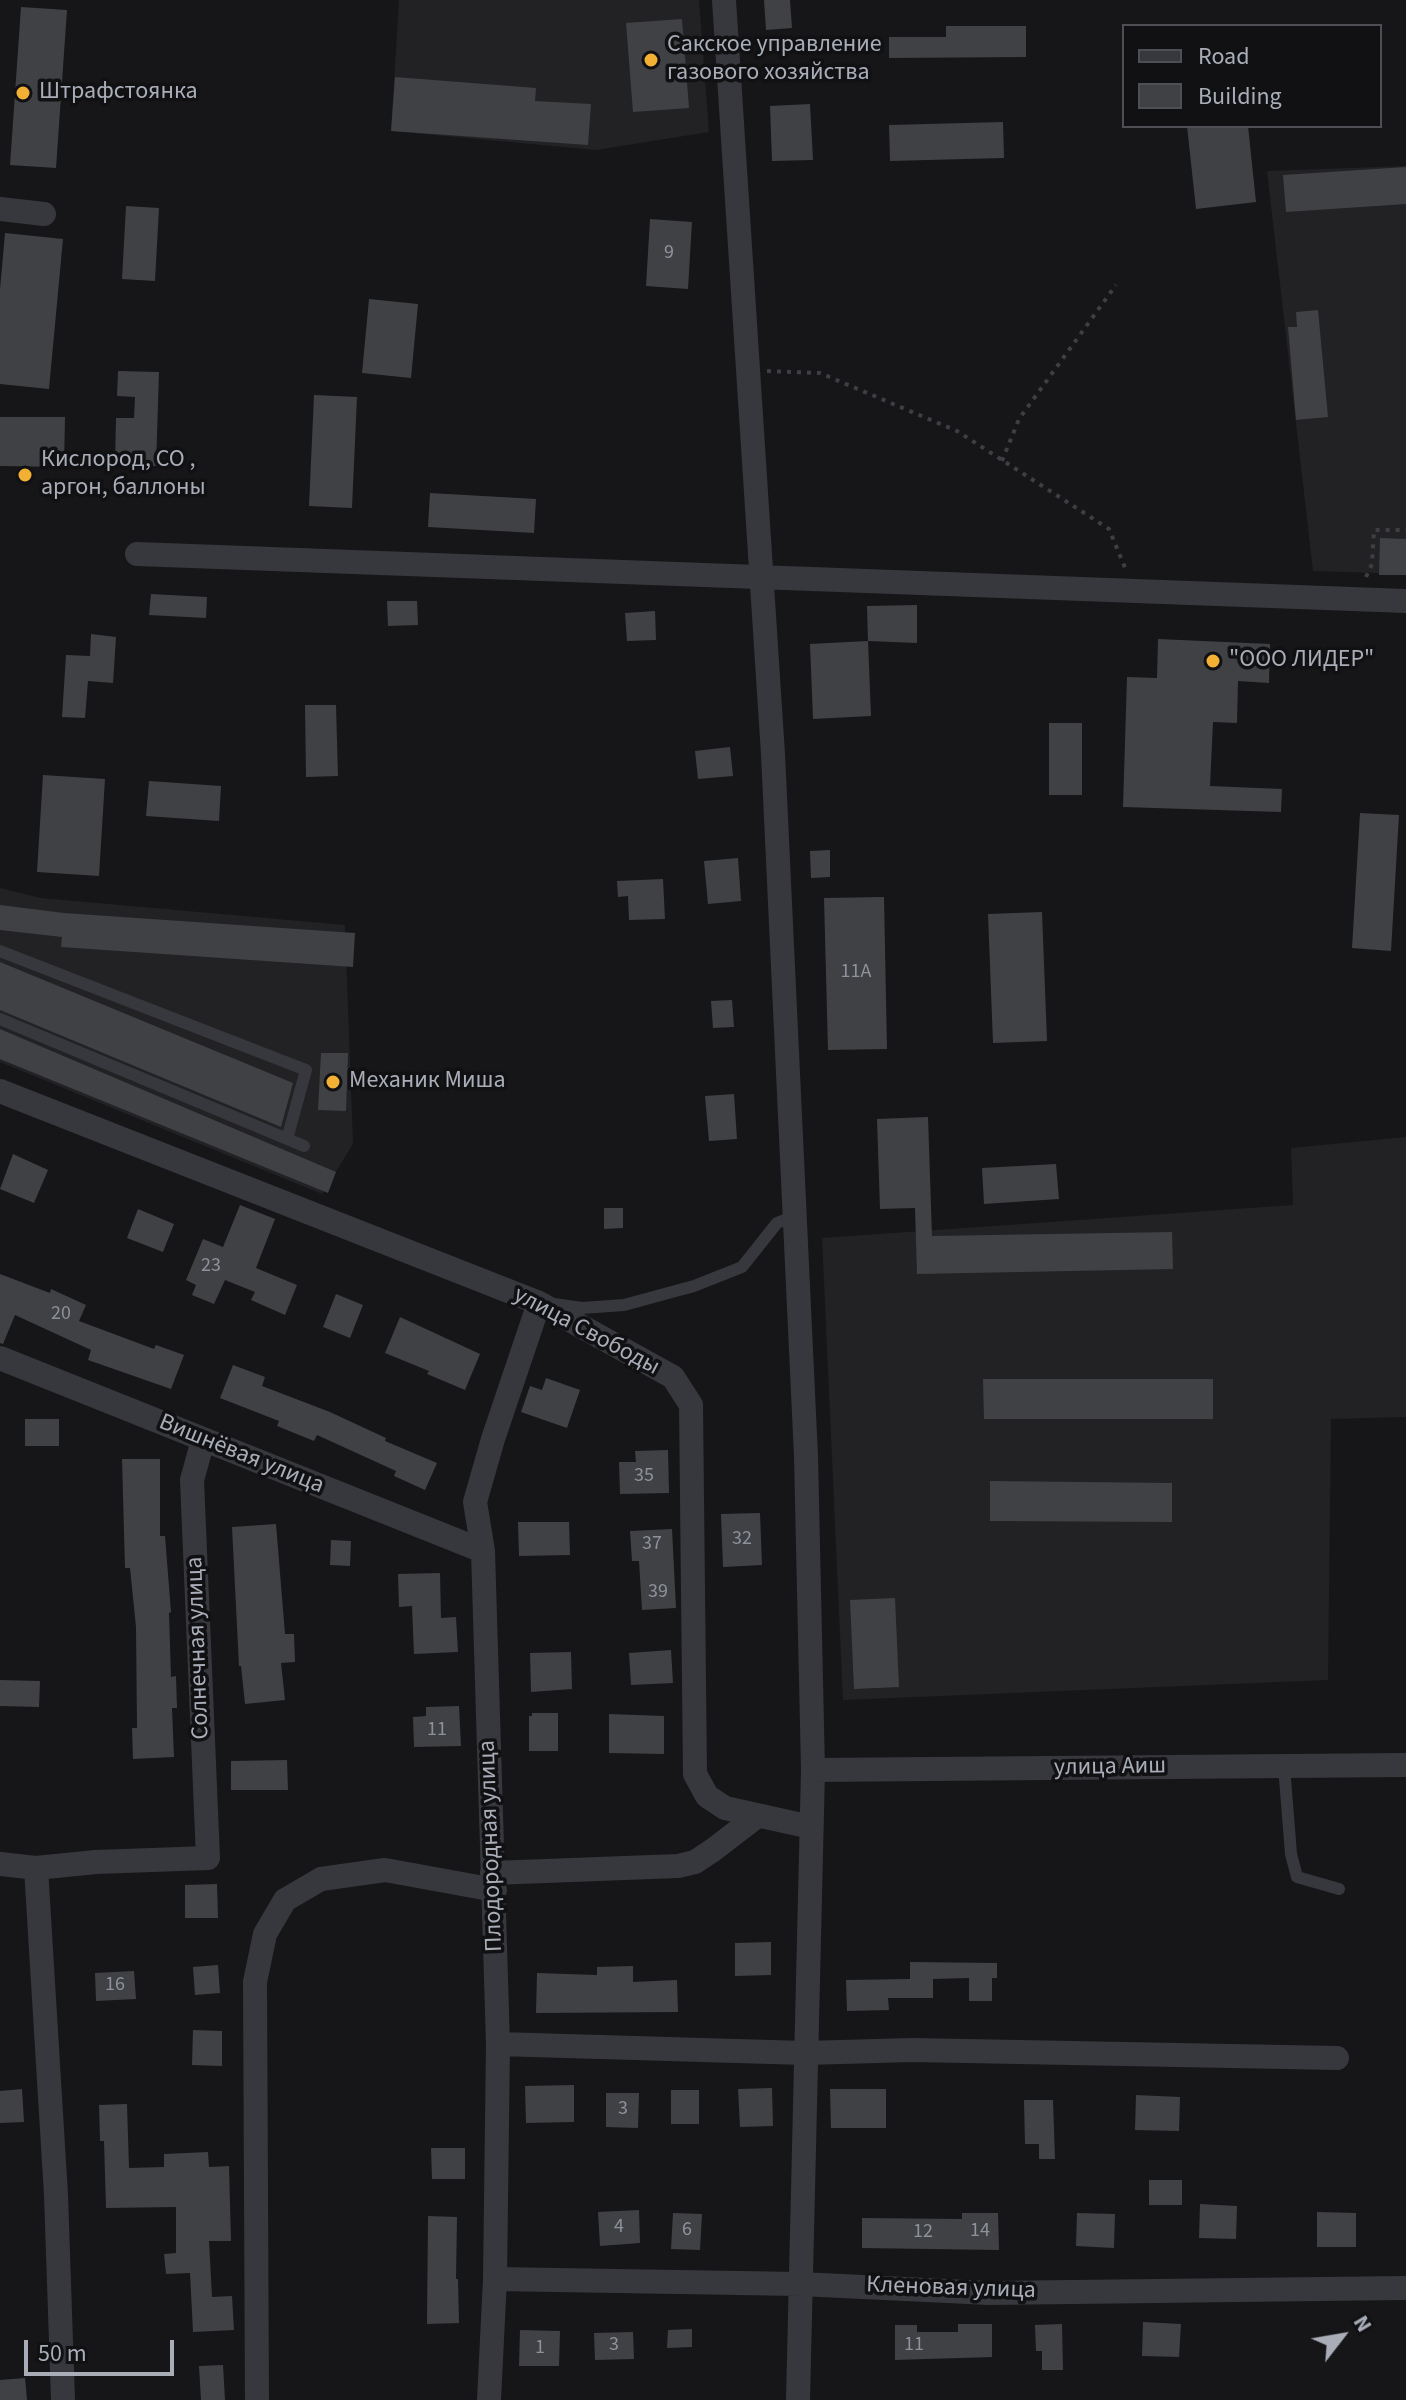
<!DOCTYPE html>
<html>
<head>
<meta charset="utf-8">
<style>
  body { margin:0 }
  #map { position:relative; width:1406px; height:2400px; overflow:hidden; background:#161618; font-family:"Source Sans 3",sans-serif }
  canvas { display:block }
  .legend { position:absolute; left:1122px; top:24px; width:260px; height:104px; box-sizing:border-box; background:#111113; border:2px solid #4d4f55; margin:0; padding:10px 14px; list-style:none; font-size:24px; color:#a8adb8 }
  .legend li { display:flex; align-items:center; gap:16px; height:40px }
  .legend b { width:40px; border:2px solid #4d4f55 }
  .north { position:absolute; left:1302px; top:2296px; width:80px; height:80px; -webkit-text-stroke:6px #111113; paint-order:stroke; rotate:59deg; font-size:22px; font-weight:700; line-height:32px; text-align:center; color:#a8adb8 }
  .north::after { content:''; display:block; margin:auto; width:28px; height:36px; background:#a8adb8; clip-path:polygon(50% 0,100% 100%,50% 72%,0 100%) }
  .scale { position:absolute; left:24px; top:2340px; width:150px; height:36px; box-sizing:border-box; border:4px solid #a8adb8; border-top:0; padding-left:10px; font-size:24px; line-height:28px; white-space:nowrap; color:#a8adb8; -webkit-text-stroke:6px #111113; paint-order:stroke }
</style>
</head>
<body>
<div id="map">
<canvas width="1406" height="2400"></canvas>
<ul class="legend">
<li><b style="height:10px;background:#37383d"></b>Road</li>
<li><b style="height:22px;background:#404145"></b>Building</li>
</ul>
<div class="north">N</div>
<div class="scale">50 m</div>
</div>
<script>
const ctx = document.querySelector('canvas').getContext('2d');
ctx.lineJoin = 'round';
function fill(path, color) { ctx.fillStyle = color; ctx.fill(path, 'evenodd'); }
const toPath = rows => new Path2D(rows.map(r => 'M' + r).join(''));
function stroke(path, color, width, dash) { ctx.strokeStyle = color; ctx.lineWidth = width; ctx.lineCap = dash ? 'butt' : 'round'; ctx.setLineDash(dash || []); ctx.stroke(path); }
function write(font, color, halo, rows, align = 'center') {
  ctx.font = font + ' "Source Sans 3",sans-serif'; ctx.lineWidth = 7; ctx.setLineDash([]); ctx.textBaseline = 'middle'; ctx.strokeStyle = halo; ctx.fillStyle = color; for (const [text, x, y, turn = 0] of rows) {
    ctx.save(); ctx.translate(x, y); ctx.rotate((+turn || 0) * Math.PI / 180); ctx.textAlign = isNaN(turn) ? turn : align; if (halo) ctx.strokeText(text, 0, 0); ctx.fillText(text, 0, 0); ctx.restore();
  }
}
const built = toPath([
  [399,0,699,0,709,132,596,150,391,131],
  [1406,166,1406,574,1313,571,1267,171],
  [0,888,41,898,345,925,353,1144,322,1194,0,1062],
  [1406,1137,1406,1417,1331,1419,1328,1680,843,1700,822,1238,1293,1205,1291,1148]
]);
const building = toPath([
  [764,0,790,0,792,28,766,30],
  [21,7,67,10,56,168,10,165],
  [682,19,689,108,633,112,626,23],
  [946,26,1026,26,1026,57,889,58,889,37,946,37],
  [395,77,536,88,535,101,591,104,588,145,391,131],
  [810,104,813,160,772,161,770,106],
  [1003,122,1004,158,890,161,889,125],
  [1187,126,1248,126,1256,202,1196,209],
  [1406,167,1406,204,1286,212,1283,175],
  [126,206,159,208,155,281,122,279],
  [650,219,692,222,688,289,646,286],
  [5,233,63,239,49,389,0,384,0,289],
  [369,299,418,304,411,378,362,373],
  [1318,310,1328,417,1296,420,1288,327,1297,327,1296,312],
  [118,371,159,372,156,466,115,464,116,418,134,418,135,397,117,396],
  [314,395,357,397,352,508,309,506],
  [0,417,65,417,64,467,0,466],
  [430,493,536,499,534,533,428,527],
  [1380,538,1406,539,1406,575,1379,575],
  [151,594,207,597,206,618,149,615],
  [387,601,417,601,418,625,388,626],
  [917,605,917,643,868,641,867,606],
  [655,611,656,640,627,641,625,613],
  [91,634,116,637,113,683,88,681,85,718,62,717,66,655,90,656],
  [1158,639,1270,644,1269,683,1238,681,1237,723,1213,722,1210,786,1282,789,1281,812,1123,807,1127,677,1157,678],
  [868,641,871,716,813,719,810,644],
  [305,705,336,705,338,776,306,777],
  [1049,723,1082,723,1082,795,1049,795],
  [730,747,733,776,698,779,695,751],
  [43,775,105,779,99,876,37,872],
  [149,781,221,786,219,821,146,816],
  [1360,813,1399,815,1391,951,1352,948],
  [830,850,830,877,811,878,810,851],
  [738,858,741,901,708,904,704,861],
  [663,879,665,919,629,920,628,896,618,897,617,881],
  [884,897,887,1049,828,1050,824,898],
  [0,905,64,913,355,933,353,967,61,947,62,937,0,930],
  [1042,912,1047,1041,993,1043,988,914],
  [0,962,293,1083,281,1127,0,1010],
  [732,1000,734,1027,713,1028,711,1001],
  [0,1029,336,1172,328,1193,0,1059],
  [321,1053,348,1053,346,1111,318,1110],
  [734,1094,737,1139,709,1141,705,1096],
  [928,1117,932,1236,1172,1232,1173,1269,917,1274,915,1208,880,1209,877,1119],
  [13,1154,48,1170,34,1203,0,1189],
  [1056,1164,1059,1199,984,1204,982,1168],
  [240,1205,275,1219,256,1268,297,1285,285,1315,251,1300,255,1292,225,1280,214,1304,192,1295,196,1285,186,1280,203,1239,223,1247],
  [604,1208,623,1208,623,1228,604,1229],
  [138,1209,174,1224,163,1252,127,1238],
  [0,1274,50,1293,51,1289,86,1305,79,1321,154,1349,156,1345,184,1355,171,1389,88,1360,91,1350,15,1315,3,1344,0,1343],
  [336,1294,363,1305,350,1338,323,1327],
  [400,1317,480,1354,465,1390,427,1374,429,1371,385,1353],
  [233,1365,265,1377,262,1386,330,1412,386,1438,385,1441,437,1463,425,1490,394,1476,396,1471,317,1435,314,1441,277,1426,279,1421,220,1398],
  [546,1378,580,1390,567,1428,521,1412,530,1386,542,1390],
  [983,1379,1213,1379,1213,1419,984,1419],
  [25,1419,59,1419,59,1446,25,1446],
  [668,1450,669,1493,620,1494,619,1462,636,1462,635,1451],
  [122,1459,160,1459,160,1536,165,1536,171,1612,169,1613,171,1677,176,1676,177,1708,172,1708,174,1757,133,1759,132,1728,137,1728,136,1627,130,1568,125,1568],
  [990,1481,1172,1483,1172,1522,990,1521],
  [760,1513,762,1565,723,1567,721,1514],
  [518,1522,569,1522,570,1555,519,1556],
  [276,1524,285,1634,294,1634,295,1662,281,1663,285,1700,245,1704,241,1666,239,1666,232,1527],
  [672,1529,676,1608,642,1610,639,1561,632,1561,630,1531],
  [331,1540,351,1541,350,1566,330,1565],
  [440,1573,441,1618,456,1617,458,1652,414,1654,412,1606,399,1607,398,1574],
  [895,1598,899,1687,854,1689,850,1600],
  [671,1650,673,1683,631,1685,629,1653],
  [571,1652,572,1689,531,1692,530,1653],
  [0,1680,40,1681,39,1707,0,1706],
  [459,1706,461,1746,414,1747,413,1717,426,1716,426,1707],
  [532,1713,558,1713,558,1751,529,1751,529,1716,532,1716],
  [609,1714,664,1716,664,1754,609,1753],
  [287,1760,288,1790,231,1790,231,1761],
  [217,1884,218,1918,185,1918,185,1885],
  [771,1942,771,1975,735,1976,735,1943],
  [910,1962,997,1963,997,1978,992,1978,992,2001,969,2001,969,1978,933,1979,933,1998,888,1998,889,2010,847,2011,846,1980,910,1979],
  [218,1965,220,1993,195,1995,193,1967],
  [633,1966,633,1982,677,1980,678,2012,536,2013,537,1973,597,1975,597,1967],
  [134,1971,136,1999,96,2001,95,1973],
  [193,2030,222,2031,222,2066,192,2065],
  [574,2085,574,2122,526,2123,525,2086],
  [772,2088,773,2126,740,2127,738,2089],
  [22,2089,24,2122,0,2123,0,2091],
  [830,2089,886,2089,886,2128,831,2128],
  [671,2090,699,2090,699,2124,671,2124],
  [606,2093,639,2093,638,2128,606,2127],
  [1136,2095,1180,2097,1179,2131,1135,2130],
  [1024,2100,1053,2100,1055,2159,1039,2159,1039,2144,1025,2144],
  [127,2104,129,2168,164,2167,164,2154,208,2152,209,2167,229,2166,231,2241,209,2241,212,2297,232,2296,234,2330,193,2332,190,2273,166,2274,164,2254,176,2253,176,2207,106,2208,104,2141,100,2141,99,2105],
  [431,2148,465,2148,465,2179,432,2179],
  [1149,2180,1182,2180,1182,2205,1149,2205],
  [1200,2204,1237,2206,1236,2239,1199,2238],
  [639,2210,640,2243,600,2246,598,2212],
  [1317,2212,1356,2213,1356,2247,1317,2247],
  [673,2213,702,2214,700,2250,671,2249],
  [962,2213,998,2213,999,2250,862,2248,862,2218,962,2219],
  [1077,2213,1115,2214,1114,2248,1076,2246],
  [428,2216,457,2217,456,2279,458,2279,459,2323,427,2324],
  [1143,2322,1181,2324,1179,2357,1142,2356],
  [958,2324,992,2324,992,2357,895,2360,895,2325,917,2325,917,2332,958,2332],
  [1062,2324,1063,2370,1042,2370,1042,2351,1036,2351,1035,2325],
  [692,2329,692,2347,667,2348,668,2330],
  [520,2330,560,2331,559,2366,519,2366],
  [633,2332,634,2359,595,2360,594,2333],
  [223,2365,225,2400,201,2400,199,2366],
  [25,2378,27,2400,0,2400,0,2380]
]);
const path = toPath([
  [767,371,820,373,957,431,1109,529,1126,570],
  [1002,461,1019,419,1116,285],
  [1366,577,1372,564,1374,530,1406,530]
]);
const lane = toPath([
  [0,951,306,1070,287,1139],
  [0,1019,304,1146],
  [554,1304,582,1308,624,1305,694,1286,742,1267,777,1223,795,1216],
  [1284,1766,1291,1854,1297,1877,1339,1889]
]);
const street = toPath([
  [724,0,773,754,806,1456,813,1770,798,2400],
  [0,209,44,214],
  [137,554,1406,601],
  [0,1091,539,1303,673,1377,691,1405,695,1774,707,1796,725,1808,811,1827],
  [0,1358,483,1551],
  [813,1770,1406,1765],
  [0,1864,36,1868,96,1862,208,1858,192,1480,203,1440],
  [36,1868,56,2195,63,2400],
  [492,1873,678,1866,695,1862,713,1850,756,1817],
  [498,2044,805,2053,912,2050,1337,2058],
  [495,2279,800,2284,989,2293,1406,2288],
  [257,2400,255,1982,265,1934,285,1900,321,1879,385,1870,495,1890],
  [489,2400,495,2279,498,2044,483,1551,475,1502,493,1439,539,1303]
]);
const markers = [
  [651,60,8,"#f2b134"],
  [23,93,8,"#f2b134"],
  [25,475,8,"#f2b134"],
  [1213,661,8,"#f2b134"],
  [333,1082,8,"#f2b134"]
];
const numberNames = [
  ["9",669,254],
  ["11А",856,973],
  ["23",211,1267],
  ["20",61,1315],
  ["35",644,1477],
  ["32",742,1540],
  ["37",652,1545],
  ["39",658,1593],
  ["11",437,1731],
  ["16",115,1986],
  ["3",623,2110],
  ["4",619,2228],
  ["6",687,2231],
  ["14",980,2232],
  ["12",923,2233],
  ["3",614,2346],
  ["11",914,2346],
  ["1",540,2349]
];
const poiNames = [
  ["Сакское управление",667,46],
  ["газового хозяйства",667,74],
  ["Штрафстоянка",39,93],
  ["Кислород, СО ,",41,461],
  ["аргон, баллоны",41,489],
  ["\"ООО ЛИДЕР\"",1229,661],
  ["Механик Миша",349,1082]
];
const streetNames = [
  ["улица Свободы",586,1332,28],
  ["Вишнёвая улица",241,1455,22],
  ["Солнечная улица",199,1648,-92],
  ["улица Аиш",1110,1768,-1],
  ["Плодородная улица",492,1846,-92],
  ["Кленовая улица",951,2289,2]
];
fill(built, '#222225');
fill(building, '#404145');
stroke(path, '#3d3f44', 4, [4, 6]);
stroke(lane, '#37383d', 12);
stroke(street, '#37383d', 24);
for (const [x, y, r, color] of markers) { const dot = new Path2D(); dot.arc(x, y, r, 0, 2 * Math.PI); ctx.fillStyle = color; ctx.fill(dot); stroke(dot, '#111113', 3); }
write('20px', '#8e929b', null, numberNames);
write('24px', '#a8adb8', '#111113', poiNames, 'left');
write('24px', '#a8adb8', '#111113', streetNames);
</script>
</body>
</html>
